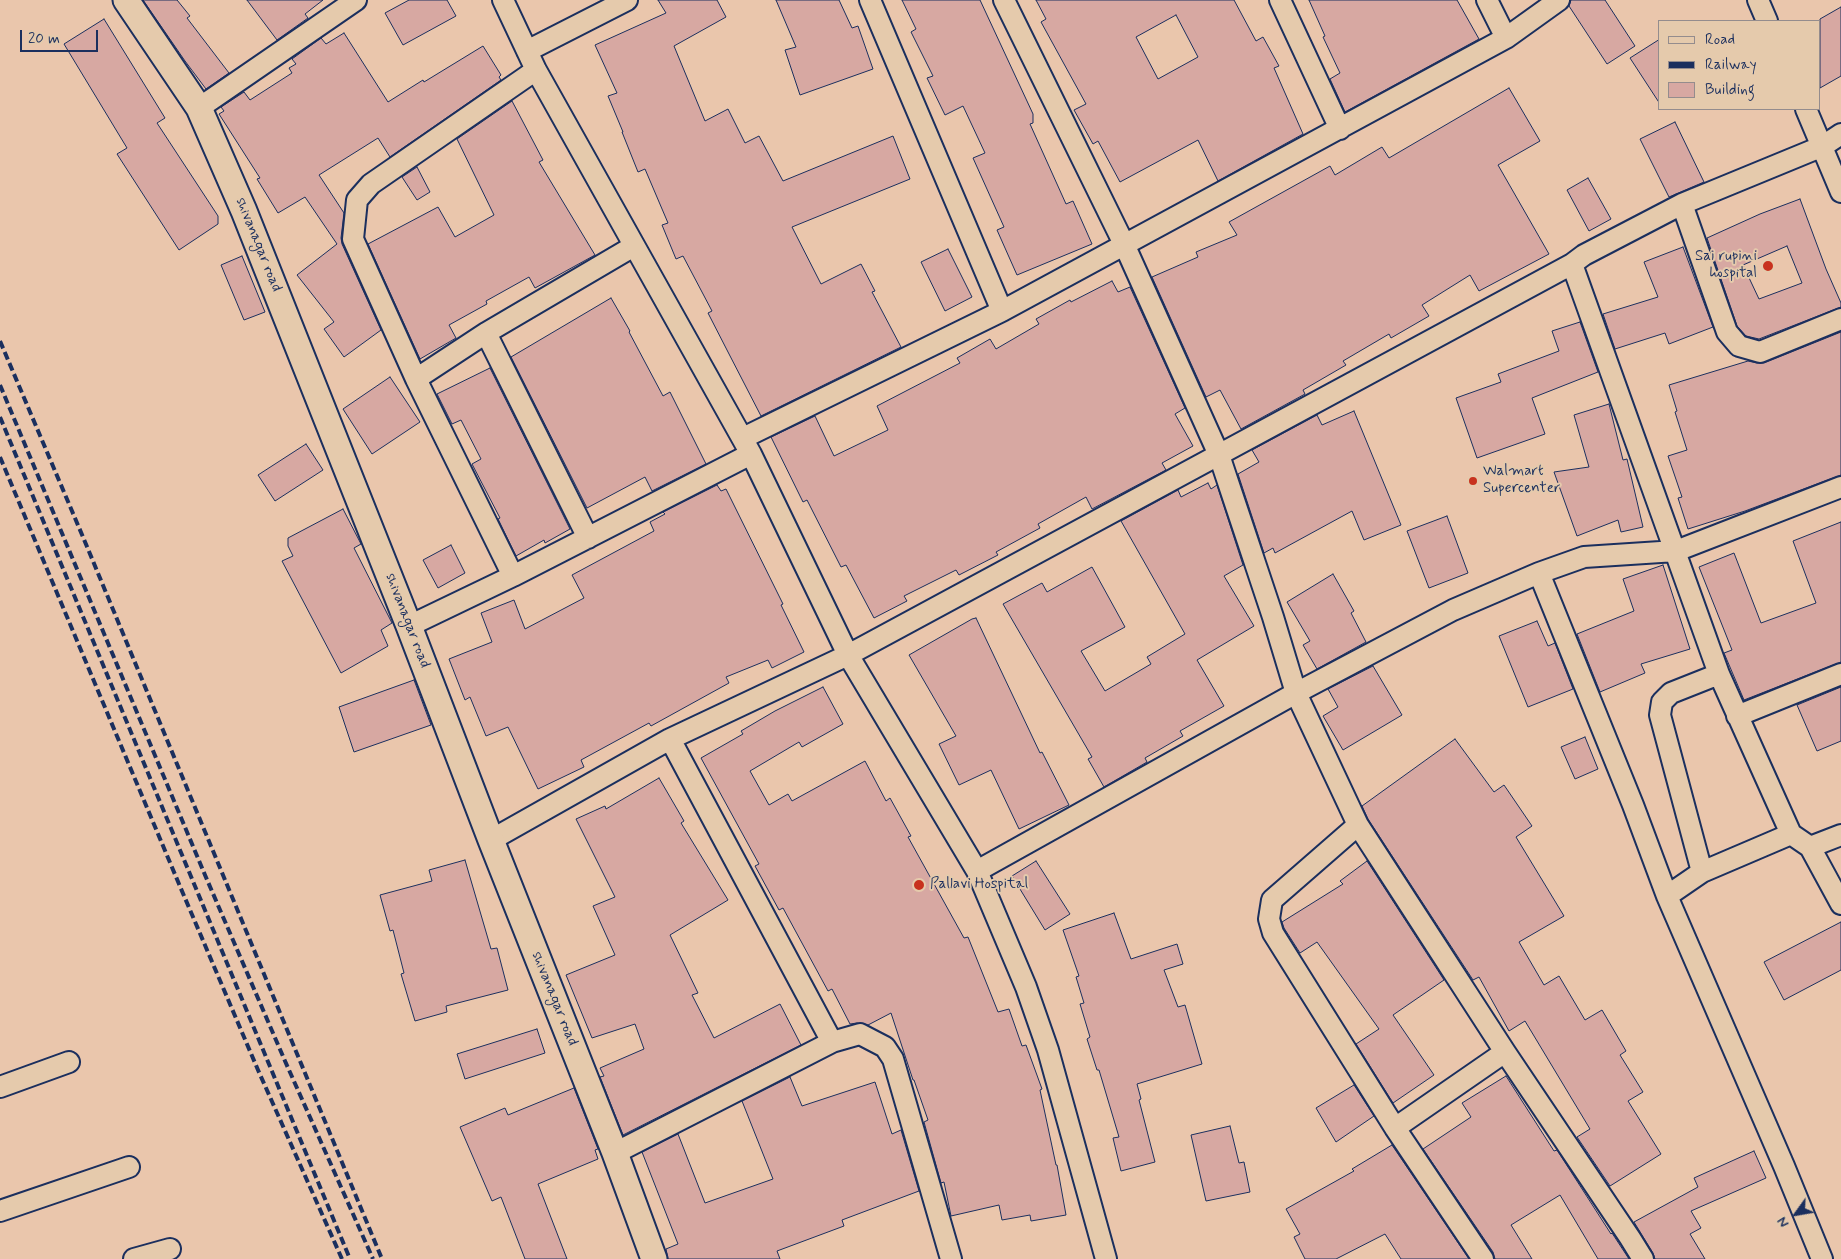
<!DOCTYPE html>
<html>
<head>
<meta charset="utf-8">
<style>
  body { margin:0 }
  #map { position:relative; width:1841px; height:1259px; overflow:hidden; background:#eac6ac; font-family:Mynerve,sans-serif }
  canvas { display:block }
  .legend { position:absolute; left:1658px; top:20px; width:162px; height:90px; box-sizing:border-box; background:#e5caac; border:1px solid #948c8d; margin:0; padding:6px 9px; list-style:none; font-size:15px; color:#1b2f5e }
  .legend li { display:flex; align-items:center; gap:10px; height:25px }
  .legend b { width:25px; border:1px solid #948c8d }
  .north { position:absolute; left:1771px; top:1189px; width:50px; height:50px; -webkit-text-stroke:4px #e5caac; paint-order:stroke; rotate:238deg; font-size:14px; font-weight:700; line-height:20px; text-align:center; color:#1b2f5e }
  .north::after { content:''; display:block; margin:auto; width:18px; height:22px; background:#1b2f5e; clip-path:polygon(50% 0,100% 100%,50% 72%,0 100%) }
  .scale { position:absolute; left:20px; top:30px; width:78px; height:22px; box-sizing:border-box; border:2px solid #1b2f5e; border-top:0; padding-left:6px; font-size:15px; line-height:18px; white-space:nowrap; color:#1b2f5e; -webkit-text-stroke:4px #e5caac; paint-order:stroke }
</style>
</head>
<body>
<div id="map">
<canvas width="1841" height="1259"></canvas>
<ul class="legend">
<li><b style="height:6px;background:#e5caac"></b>Road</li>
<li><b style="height:6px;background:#1b2f5e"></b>Railway</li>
<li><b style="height:14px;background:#d7a8a2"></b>Building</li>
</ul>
<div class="north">N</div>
<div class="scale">20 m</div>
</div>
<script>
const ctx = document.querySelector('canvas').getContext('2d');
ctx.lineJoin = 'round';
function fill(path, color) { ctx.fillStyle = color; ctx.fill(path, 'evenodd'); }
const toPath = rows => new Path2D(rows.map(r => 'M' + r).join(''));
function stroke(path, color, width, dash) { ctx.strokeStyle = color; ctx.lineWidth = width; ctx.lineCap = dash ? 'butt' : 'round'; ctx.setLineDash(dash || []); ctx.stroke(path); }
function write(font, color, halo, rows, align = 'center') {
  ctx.font = font + ' Mynerve,sans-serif'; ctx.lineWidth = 4; ctx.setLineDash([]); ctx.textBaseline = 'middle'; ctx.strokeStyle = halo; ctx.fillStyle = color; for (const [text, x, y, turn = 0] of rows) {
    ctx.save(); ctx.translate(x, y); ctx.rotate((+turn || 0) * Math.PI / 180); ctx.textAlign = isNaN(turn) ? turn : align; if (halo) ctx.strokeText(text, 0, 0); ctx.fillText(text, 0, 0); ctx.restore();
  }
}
const building = toPath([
  [143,0,177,0,190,16,187,18,229,73,206,89,185,61,143,0],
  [247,0,323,0,305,14,308,18,277,40,247,0],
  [409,0,447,0,456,16,403,45,385,13,409,0],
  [658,0,717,0,726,17,674,46,705,121,728,109,745,143,759,136,783,181,893,136,910,179,792,227,821,284,861,264,875,291,872,292,901,347,761,416,728,352,708,313,712,311,683,256,676,259,662,225,668,223,645,169,638,172,622,132,623,132,608,96,617,93,595,45,666,13,658,0],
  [776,0,839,0,852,28,858,26,873,69,800,95,785,50,796,47,776,0],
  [902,0,980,0,1033,114,1033,123,1030,124,1066,204,1073,201,1092,244,1017,275,997,230,1004,227,973,158,985,153,963,106,945,115,927,78,933,76,911,32,916,29,902,0],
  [1036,0,1234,0,1256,41,1263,37,1279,66,1274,68,1303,134,1218,181,1198,140,1120,182,1098,141,1093,144,1074,110,1086,104,1041,22,1046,19,1036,0],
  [1176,15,1198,57,1158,79,1136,37,1176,15],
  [1309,0,1457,0,1479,39,1345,112,1330,79,1340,73,1323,37,1325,36,1309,0],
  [1571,0,1605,0,1635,46,1607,64,1569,6,1571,0],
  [1841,7,1841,76,1820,88,1820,19,1841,7],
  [104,19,165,118,157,123,218,216,218,224,179,250,117,154,127,148,64,44,104,19],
  [344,33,388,102,423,80,424,82,483,46,501,75,499,77,501,80,390,157,378,138,319,175,344,213,341,238,342,244,381,330,344,357,324,329,334,322,297,275,337,244,305,197,278,213,257,179,260,178,219,114,224,111,221,107,244,92,250,100,292,73,289,68,296,64,292,59,321,38,326,44,344,33],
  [1660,39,1660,104,1630,58,1660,39],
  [1509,88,1540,141,1498,165,1549,254,1479,291,1470,275,1422,305,1429,316,1391,338,1389,334,1343,361,1346,365,1303,390,1305,394,1241,429,1220,390,1206,397,1152,277,1198,257,1196,252,1237,235,1229,222,1330,166,1335,175,1382,147,1389,158,1509,88],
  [512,101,543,160,539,162,595,255,535,288,529,277,486,301,487,304,449,325,456,338,420,359,368,244,438,207,455,237,494,215,457,139,512,101],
  [1675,122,1704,182,1669,197,1640,139,1675,122],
  [417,167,430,192,417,200,402,177,417,167],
  [1588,178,1611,219,1589,231,1567,190,1588,178],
  [1800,199,1826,269,1841,303,1841,307,1759,339,1746,336,1737,326,1707,238,1760,214,1800,199],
  [1787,246,1802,283,1759,299,1743,265,1787,246],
  [1683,247,1713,327,1669,344,1665,333,1615,349,1603,314,1658,297,1644,262,1683,247],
  [948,249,972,297,945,311,921,262,948,249],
  [242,256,265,312,244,320,221,265,242,256],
  [1112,281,1118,292,1130,287,1185,408,1175,414,1193,446,1162,463,1166,470,1092,509,1086,497,1038,524,1040,528,996,552,998,555,959,575,956,570,904,596,907,601,874,618,846,565,841,567,807,500,803,502,771,437,815,416,834,456,888,430,877,406,960,363,957,358,990,339,996,349,1039,324,1036,319,1070,300,1071,302,1112,281],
  [611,298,630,331,629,332,663,396,670,392,706,464,652,491,645,477,587,508,511,357,611,298],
  [1580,322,1598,372,1532,398,1545,434,1477,458,1456,398,1501,382,1498,374,1559,351,1552,331,1580,322],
  [1841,332,1841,475,1745,511,1688,529,1678,498,1682,497,1668,456,1687,450,1675,412,1677,411,1669,385,1748,361,1757,363,1764,363,1841,332],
  [490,368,570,529,545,543,544,540,516,556,498,519,500,518,472,464,481,459,461,420,452,424,437,394,490,368],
  [390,377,420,422,372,454,343,409,390,377],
  [1609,404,1623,460,1627,459,1643,527,1621,532,1618,520,1577,536,1554,472,1589,467,1574,415,1609,404],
  [1354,411,1401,525,1364,540,1352,511,1275,553,1273,548,1264,553,1238,474,1259,462,1252,450,1317,415,1322,425,1354,411],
  [306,444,323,470,275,501,258,475,306,444],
  [1208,483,1211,489,1217,485,1243,565,1224,576,1254,626,1197,660,1224,706,1180,731,1183,736,1145,758,1147,762,1104,787,1088,759,1092,757,1003,604,1042,583,1047,592,1092,567,1125,627,1081,651,1105,691,1151,664,1147,657,1185,634,1121,521,1178,490,1181,497,1208,483],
  [717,485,721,491,726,489,783,604,781,605,804,652,772,668,768,660,726,677,729,683,651,726,649,723,581,760,584,767,538,789,508,727,486,736,470,697,465,700,449,659,492,642,481,613,514,600,525,629,584,598,572,575,654,531,650,522,665,514,663,512,717,485],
  [343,509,361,544,354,548,392,623,381,630,388,646,341,673,282,561,293,556,288,546,288,538,343,509],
  [1447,516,1468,573,1429,588,1407,531,1447,516],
  [1841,522,1841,662,1744,700,1724,653,1732,650,1699,567,1734,553,1761,623,1816,603,1793,541,1841,522],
  [451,545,465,573,438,588,423,560,451,545],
  [1663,565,1690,649,1641,664,1645,673,1600,692,1577,634,1634,611,1623,579,1663,565],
  [1333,574,1354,611,1351,613,1366,642,1317,669,1303,645,1310,641,1287,602,1333,574],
  [976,618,1040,753,1042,752,1069,805,1019,829,991,770,959,785,939,744,956,736,909,655,972,619,976,618],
  [1537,621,1548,646,1555,643,1573,689,1528,707,1499,636,1537,621],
  [1373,666,1402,715,1343,750,1323,716,1338,707,1328,689,1373,666],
  [414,680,431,725,354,752,339,707,414,680],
  [823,687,843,724,802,747,799,742,750,771,769,805,788,794,792,801,865,761,886,801,890,798,911,836,908,837,964,938,968,937,998,1012,1009,1009,1022,1046,1026,1045,1042,1089,1040,1090,1056,1165,1057,1165,1066,1215,1031,1221,1030,1215,1002,1220,999,1205,951,1216,944,1182,941,1183,924,1122,928,1120,914,1080,913,1080,891,1013,868,1025,857,1023,850,1024,832,989,828,991,783,908,779,910,755,866,759,864,701,758,743,734,741,731,775,711,823,687],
  [1841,687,1841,741,1817,751,1797,705,1841,687],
  [1585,737,1598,769,1575,779,1561,747,1585,737],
  [1455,739,1494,792,1504,785,1532,826,1516,837,1564,916,1519,942,1544,985,1559,976,1585,1020,1602,1010,1626,1051,1620,1055,1643,1092,1628,1101,1661,1154,1610,1186,1577,1137,1590,1129,1525,1021,1509,1031,1479,977,1473,980,1368,819,1362,806,1455,739],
  [659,778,684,821,681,823,728,900,670,935,698,993,692,995,714,1038,780,1004,801,1045,623,1135,600,1077,604,1076,600,1068,644,1049,635,1024,592,1038,566,975,615,955,593,906,615,897,576,819,605,806,606,809,659,778],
  [465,860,491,949,497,948,508,990,446,1006,447,1012,415,1021,401,974,404,973,393,930,390,931,380,895,432,881,429,870,465,860],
  [1036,861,1070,914,1045,930,1012,876,1036,861],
  [1367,861,1444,980,1393,1015,1434,1075,1393,1103,1356,1044,1379,1029,1317,942,1300,953,1284,928,1282,922,1343,884,1340,881,1367,861],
  [1114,913,1131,959,1177,944,1183,964,1164,970,1178,1007,1185,1005,1202,1064,1137,1084,1141,1099,1139,1100,1155,1162,1121,1171,1113,1138,1119,1137,1099,1070,1097,1070,1087,1039,1090,1037,1080,1004,1084,1003,1076,977,1079,976,1063,930,1114,913],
  [1841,922,1841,970,1784,1000,1764,962,1841,922],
  [537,1029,545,1053,465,1079,457,1054,537,1029],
  [1506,1076,1554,1151,1557,1150,1611,1234,1612,1233,1629,1259,1598,1259,1560,1195,1511,1225,1532,1259,1495,1259,1493,1252,1423,1149,1471,1117,1462,1103,1506,1076],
  [790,1077,802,1106,875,1082,892,1134,901,1130,919,1191,842,1220,844,1226,777,1251,780,1259,668,1259,666,1249,678,1244,642,1152,678,1134,705,1203,773,1179,742,1101,790,1077],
  [1354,1085,1374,1116,1336,1142,1316,1108,1354,1085],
  [574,1088,598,1149,595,1150,598,1159,538,1184,567,1259,525,1259,501,1197,492,1201,460,1127,505,1108,508,1115,574,1088],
  [1230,1126,1239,1163,1244,1162,1250,1192,1206,1201,1191,1135,1230,1126],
  [1392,1145,1469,1259,1401,1259,1385,1234,1336,1259,1305,1259,1294,1237,1300,1234,1286,1209,1354,1171,1352,1169,1392,1145],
  [1754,1151,1766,1178,1691,1211,1701,1228,1690,1234,1705,1259,1655,1259,1653,1253,1634,1222,1698,1187,1694,1178,1754,1151]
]);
const minor = toPath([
  [503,0,536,70,751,454,848,655,977,871,1026,987,1048,1050,1106,1259],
  [870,0,1002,311],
  [1004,0,1124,244,1219,455,1273,617,1296,693,1358,825,1505,1052,1630,1238,1643,1259],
  [1280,0,1340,129],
  [1487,0,1506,38],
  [1758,0,1767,21],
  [527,51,627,0],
  [199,108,356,0],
  [1806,109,1841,192],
  [1682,204,1727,332,1739,346,1760,352,1841,319],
  [1572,264,1719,674,1791,834,1810,847,1841,904],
  [486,333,588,538],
  [416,379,486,333,634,246],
  [743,438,1002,311,1506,38,1559,0],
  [1539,573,1633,805,1667,896,1784,1166,1822,1259],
  [513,576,416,379,353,239,357,200,371,184,536,70],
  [409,626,513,576,751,454],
  [1737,716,1841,674],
  [670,739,832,1042],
  [1358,825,1272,900,1269,919,1273,933,1395,1128,1483,1259],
  [491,840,670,739,848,655,1572,264,1584,255,1682,204,1823,146,1841,134],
  [1810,847,1841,835],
  [977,871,1296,693,1453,610,1539,573,1584,557,1676,551,1841,487],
  [1702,872,1660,715,1662,702,1671,693,1719,674],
  [1667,896,1702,872,1791,834],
  [0,1087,69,1062],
  [1395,1128,1505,1052],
  [615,1153,832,1042,860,1034,885,1047,893,1059,951,1259],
  [0,1211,129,1167],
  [134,1259,170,1249]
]);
const tertiary = toPath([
  [126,0,199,108,244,211,409,626,491,840,615,1153,654,1259]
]);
const rail = toPath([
  [0,341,83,537,382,1259],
  [0,385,205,875,285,1061,373,1259],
  [0,417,350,1259],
  [0,457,179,884,258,1070,342,1259]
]);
const markers = [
  [1768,266,6,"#c8321e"],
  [1473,481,5,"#c8321e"],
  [919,885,6,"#c8321e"]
];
const streetNames = [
  ["shivanagar road",258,245,68],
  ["shivanagar road",407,621,69],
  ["shivanagar road",554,999,68]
];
const poiNames = [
  ["Sai rupini",1757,257,"right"],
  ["hospital",1757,274,"right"],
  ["Walmart",1483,472],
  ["Supercenter",1483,489],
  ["Pallavi Hospital",930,885]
];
fill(building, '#d7a8a2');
stroke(building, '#1b2f5e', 1);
stroke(minor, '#1b2f5e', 24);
stroke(tertiary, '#1b2f5e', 29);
stroke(minor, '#e5caac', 20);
stroke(tertiary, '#e5caac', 25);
stroke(rail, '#1b2f5e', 4, [8, 4]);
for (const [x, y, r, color] of markers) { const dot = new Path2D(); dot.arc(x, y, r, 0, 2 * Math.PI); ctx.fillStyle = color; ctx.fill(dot); stroke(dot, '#e5caac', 2); }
write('15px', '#1b2f5e', '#e5caac', streetNames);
write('15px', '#1b2f5e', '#e5caac', poiNames, 'left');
</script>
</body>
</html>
